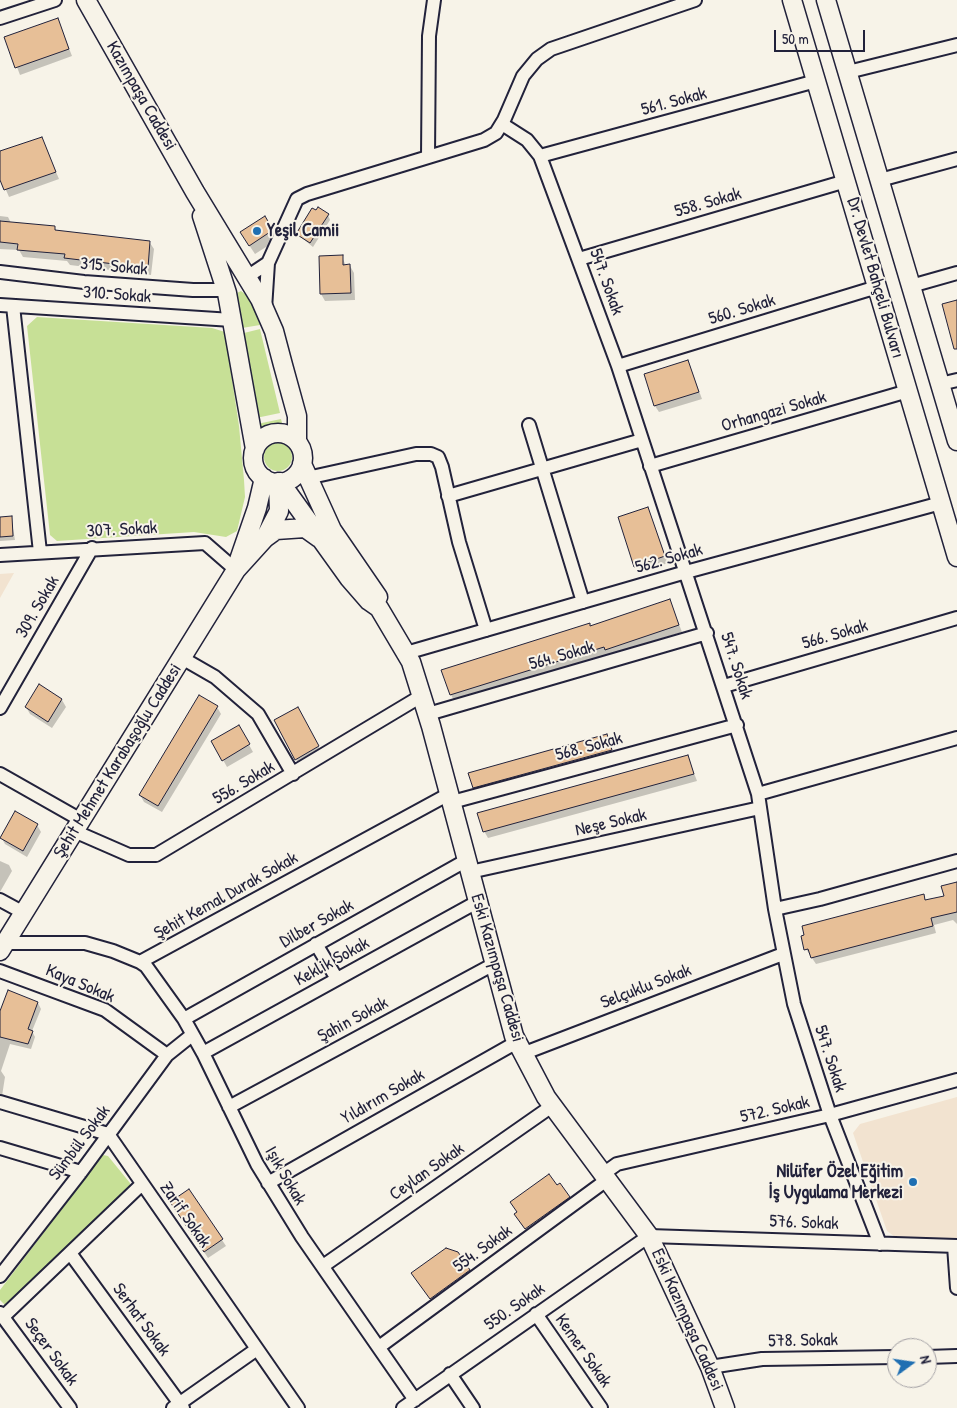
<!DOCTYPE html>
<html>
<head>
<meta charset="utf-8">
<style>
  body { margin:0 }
  #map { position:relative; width:957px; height:1408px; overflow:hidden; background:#f7f3e8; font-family:"Patrick Hand",sans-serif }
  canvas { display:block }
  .north { position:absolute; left:887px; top:1338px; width:50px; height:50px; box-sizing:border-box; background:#f7f3e8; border:1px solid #a29fa3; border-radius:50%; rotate:76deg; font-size:14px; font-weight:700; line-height:20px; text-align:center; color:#22223b }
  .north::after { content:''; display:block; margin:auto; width:18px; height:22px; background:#1f6fb2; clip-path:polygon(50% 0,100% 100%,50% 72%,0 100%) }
  .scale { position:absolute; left:774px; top:30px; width:91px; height:22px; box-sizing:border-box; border:2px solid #22223b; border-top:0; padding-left:6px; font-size:15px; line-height:18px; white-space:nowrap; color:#22223b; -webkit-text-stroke:4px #f7f3e8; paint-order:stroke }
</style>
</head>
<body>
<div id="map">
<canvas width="957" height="1408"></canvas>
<div class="north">N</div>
<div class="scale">50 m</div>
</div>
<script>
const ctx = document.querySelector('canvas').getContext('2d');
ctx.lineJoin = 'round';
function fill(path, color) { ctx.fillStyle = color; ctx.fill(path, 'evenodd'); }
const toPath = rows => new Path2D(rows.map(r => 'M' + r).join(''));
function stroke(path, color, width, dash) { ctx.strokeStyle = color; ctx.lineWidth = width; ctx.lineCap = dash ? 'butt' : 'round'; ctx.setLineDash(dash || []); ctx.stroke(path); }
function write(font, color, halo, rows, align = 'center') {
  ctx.font = font + ' "Patrick Hand",sans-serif'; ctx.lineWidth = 4; ctx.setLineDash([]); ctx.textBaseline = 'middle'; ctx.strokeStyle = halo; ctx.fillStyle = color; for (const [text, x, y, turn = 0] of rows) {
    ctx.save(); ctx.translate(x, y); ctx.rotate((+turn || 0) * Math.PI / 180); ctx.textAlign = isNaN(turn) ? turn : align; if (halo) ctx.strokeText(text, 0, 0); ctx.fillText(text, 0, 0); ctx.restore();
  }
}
const built = toPath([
  [14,573,0,598,0,574],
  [957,1097,957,1241,898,1239,887,1231,853,1133,860,1124]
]);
const green = toPath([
  [241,291,249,297,260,325,242,328,236,298,237,293],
  [37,317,212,328,225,332,239,426,244,480,245,497,237,531,226,537,194,532,57,541,50,535,27,326],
  [260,329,280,413,256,418,244,333],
  [281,419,282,423,258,431,257,424],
  '264 457a14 14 0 1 1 28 0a14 14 0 1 1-28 0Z',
  [103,1155,108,1156,130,1183,131,1188,6,1306,0,1300,0,1290]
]);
const shadow = toPath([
  [58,20,72,56,20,75,6,38],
  [42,139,59,179,9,197,0,176,0,153],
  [316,212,328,215,330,220,313,247,297,234],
  [0,216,8,217,11,223,54,227,57,232,150,243,154,249,151,275,70,265,67,261,23,257,19,250,0,249],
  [272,230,277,240,255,254,247,242],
  [320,257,342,257,346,266,350,266,354,273,355,300,325,301,321,294],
  [688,361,702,399,659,412,655,406],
  [648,508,668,563,639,573,635,566],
  [11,517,15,540,0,541,0,518],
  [670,601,682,632,455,702,451,695,443,670,590,627],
  [39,686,62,700,66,707,52,728,30,714,26,707],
  [217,707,221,714,162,812,144,802,140,795],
  [298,708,320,750,298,763,276,721],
  [239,727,253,752,227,767,213,742],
  [606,736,614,757,477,794,474,788],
  [688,757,697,781,488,838,484,831],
  [37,825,41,832,27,857,5,844,1,837],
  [0,861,9,865,12,871,0,892],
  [957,883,957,924,953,920,934,925,936,933,816,964,806,949,923,895,926,901,945,897],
  [38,1003,41,1009,32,1031,35,1037,31,1049,10,1044,1,1071,5,1077,2,1096,0,1096,0,1020],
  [557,1187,569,1197,573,1204,529,1235,519,1221],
  [176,1209,222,1240,226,1246,208,1258],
  [469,1271,473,1278,435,1305,416,1280]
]);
const building = toPath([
  [58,18,69,49,15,68,4,37,58,18],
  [42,137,56,172,4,190,0,180,0,151,42,137],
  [318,207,329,214,310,243,296,234,312,208,316,210,318,207],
  [265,216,273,230,249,246,240,232,265,216],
  [0,221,55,226,55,230,150,241,148,268,64,258,65,254,17,250,18,244,0,242,0,221],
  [343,255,343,265,350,264,351,293,320,294,319,256,343,255],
  [957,300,957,349,954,349,942,304,957,300],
  [688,360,699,392,654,406,644,374,688,360],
  [648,507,665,556,634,567,618,517,648,507],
  [12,516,13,536,0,537,0,517,12,516],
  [670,599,679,625,605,650,604,647,450,695,441,670,590,623,590,626,670,599],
  [39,684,62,699,48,722,25,707,39,684],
  [199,695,218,706,158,806,139,795,199,695],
  [298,707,319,746,295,760,274,720,298,707],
  [239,725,250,744,222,761,211,741,239,725],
  [607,734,612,750,473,788,468,773,607,734],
  [688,755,694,774,483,832,477,813,688,755],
  [15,811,38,824,23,851,0,838,15,811],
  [957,882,957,912,931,918,933,926,811,958,808,949,804,950,801,936,804,935,802,926,924,894,925,900,944,896,941,886,957,882],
  [8,990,38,1002,28,1029,33,1031,28,1044,0,1037,0,1011,8,990],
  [549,1174,557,1185,560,1183,570,1197,525,1229,514,1214,517,1212,510,1202,549,1174],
  [189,1189,223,1239,204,1252,170,1202,189,1189],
  [446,1248,458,1252,470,1270,430,1299,411,1273,446,1248]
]);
const street = toPath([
  [0,18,55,0],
  [848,72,957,45],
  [502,124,527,140,540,156,618,366,758,794,775,909,794,1004,830,1115,880,1244],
  [540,156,816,81],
  [428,157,429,36,434,0],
  [880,180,957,159],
  [579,259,846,181],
  [268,263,297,199,307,194,484,140,496,133,504,120,523,76,537,59,551,49,695,0],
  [0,272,84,282,193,290,226,290],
  [247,277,268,263,265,309],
  [911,286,957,273],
  [0,305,232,320],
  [13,306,40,552],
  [618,366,877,287],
  [940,384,957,380],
  [529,425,583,602],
  [650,466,908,391],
  [307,478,416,454,431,454,438,457,442,467,459,542,486,630],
  [448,496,642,440],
  [0,555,205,543,236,570],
  [406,653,686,572,941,503],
  [182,658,215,677,258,714,293,774],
  [724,686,957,618],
  [0,708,92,548],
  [428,714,707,633],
  [0,774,81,820],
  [758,794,957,738],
  [452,802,737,725],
  [74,831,129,855,156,855,423,695],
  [470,872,760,808],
  [0,900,24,913],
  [775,909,820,899,957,861],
  [5,943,85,943,113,951,140,962,449,794],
  [316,944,337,979],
  [140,962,146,966,184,1019,203,1053,257,1164,302,1237,415,1400],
  [0,971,105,1010,167,1055],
  [184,1019,467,860],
  [203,1053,477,902],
  [522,1054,783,954],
  [0,1102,108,1134,298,1408],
  [229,1107,494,964],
  [0,1148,81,1172],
  [603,1174,617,1164,830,1115,957,1080],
  [268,1183,517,1042],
  [954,1246,957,1288],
  [70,1253,183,1408],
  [323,1266,552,1106],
  [0,1276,81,1172,167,1055,192,1035],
  [0,1313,70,1408],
  [536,1314,601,1408],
  [3,1317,142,1184],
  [379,1347,608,1179],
  [927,1357,957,1356],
  [710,1367,762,1359,897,1357],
  [450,1374,473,1408],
  [173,1408,257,1349],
  [403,1408,649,1236,957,1246]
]);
const secondary = toPath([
  [86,0,195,192,260,299,274,331,283,365,297,416,297,442],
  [792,0,957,557],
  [826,0,957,441],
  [202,216,227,293,255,449],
  '253 458a25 25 0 1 1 50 0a25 25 0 1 1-50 0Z',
  [302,464,332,530,378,597],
  [280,482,349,578,369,601,379,608,411,662,431,726,514,1036,546,1097,649,1236,710,1367,725,1408],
  [265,538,279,511,278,482],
  [238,563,257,508,264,478],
  [0,951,236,570,265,538,276,530,305,528,319,538]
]);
const markers = [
  [257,231,5,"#1f6fb2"],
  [913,1182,5,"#1f6fb2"]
];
const streetNames = [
  ["Kazımpaşa Caddesi",141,96,60],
  ["561. Sokak",674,102,-15],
  ["558. Sokak",708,203,-16],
  ["315. Sokak",114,267,5],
  ["Dr. Devlet Bahçeli Bulvarı",875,278,74],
  ["547. Sokak",606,282,70],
  ["310. Sokak",117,295,4],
  ["560. Sokak",742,310,-17],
  ["Orhangazi Sokak",774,412,-16],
  ["307. Sokak",122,530,-3],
  ["562. Sokak",669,559,-16],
  ["309. Sokak",38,607,-60],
  ["566. Sokak",835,635,-16],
  ["564. Sokak",562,656,-16],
  ["547. Sokak",736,666,72],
  ["568. Sokak",589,747,-15],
  ["Şehit Mehmet Karabaşoğlu Caddesi",118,761,-58],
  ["556. Sokak",244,783,-31],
  ["Neşe Sokak",611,823,-13],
  ["Şehit Kemal Durak Sokak",226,896,-29],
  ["Dilber Sokak",317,924,-29],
  ["Keklik Sokak",332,962,-29],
  ["Eski Kazımpaşa Caddesi",497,968,74],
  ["Kaya Sokak",80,984,23],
  ["Selçuklu Sokak",646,987,-21],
  ["Şahin Sokak",353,1020,-28],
  ["547. Sokak",830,1059,72],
  ["Yıldırım Sokak",383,1097,-30],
  ["572. Sokak",775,1110,-13],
  ["Sümbül Sokak",80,1143,-53],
  ["Ceylan Sokak",427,1172,-35],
  ["Işık Sokak",285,1176,60],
  ["Zarif Sokak",185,1215,55],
  ["576. Sokak",804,1223,2],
  ["554. Sokak",483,1249,-36],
  ["550. Sokak",515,1307,-35],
  ["Serhat Sokak",141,1320,54],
  ["Eski Kazımpaşa Caddesi",687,1320,66],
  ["578. Sokak",803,1341,-1],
  ["Kemer Sokak",583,1351,55],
  ["Seçer Sokak",51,1352,54]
];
const poiNames = [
  ["Yeşil Camii",267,231],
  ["Nilüfer Özel Eğitim",903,1172,"right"],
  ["İş Uygulama Merkezi",903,1193,"right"]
];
fill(built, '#f2e3d0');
fill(green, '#c7e096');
fill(shadow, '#0003');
fill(building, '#e7bf97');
stroke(building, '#22223b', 1);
stroke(street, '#22223b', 16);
stroke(secondary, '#22223b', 21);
stroke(street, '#f7f3e8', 12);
stroke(secondary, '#f7f3e8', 18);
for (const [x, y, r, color] of markers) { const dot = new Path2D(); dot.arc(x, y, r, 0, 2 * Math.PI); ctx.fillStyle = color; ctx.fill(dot); stroke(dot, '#f7f3e8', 2); }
write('18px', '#22223b', '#f7f3e8', streetNames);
write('bold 18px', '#22223b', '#f7f3e8', poiNames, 'left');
</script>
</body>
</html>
